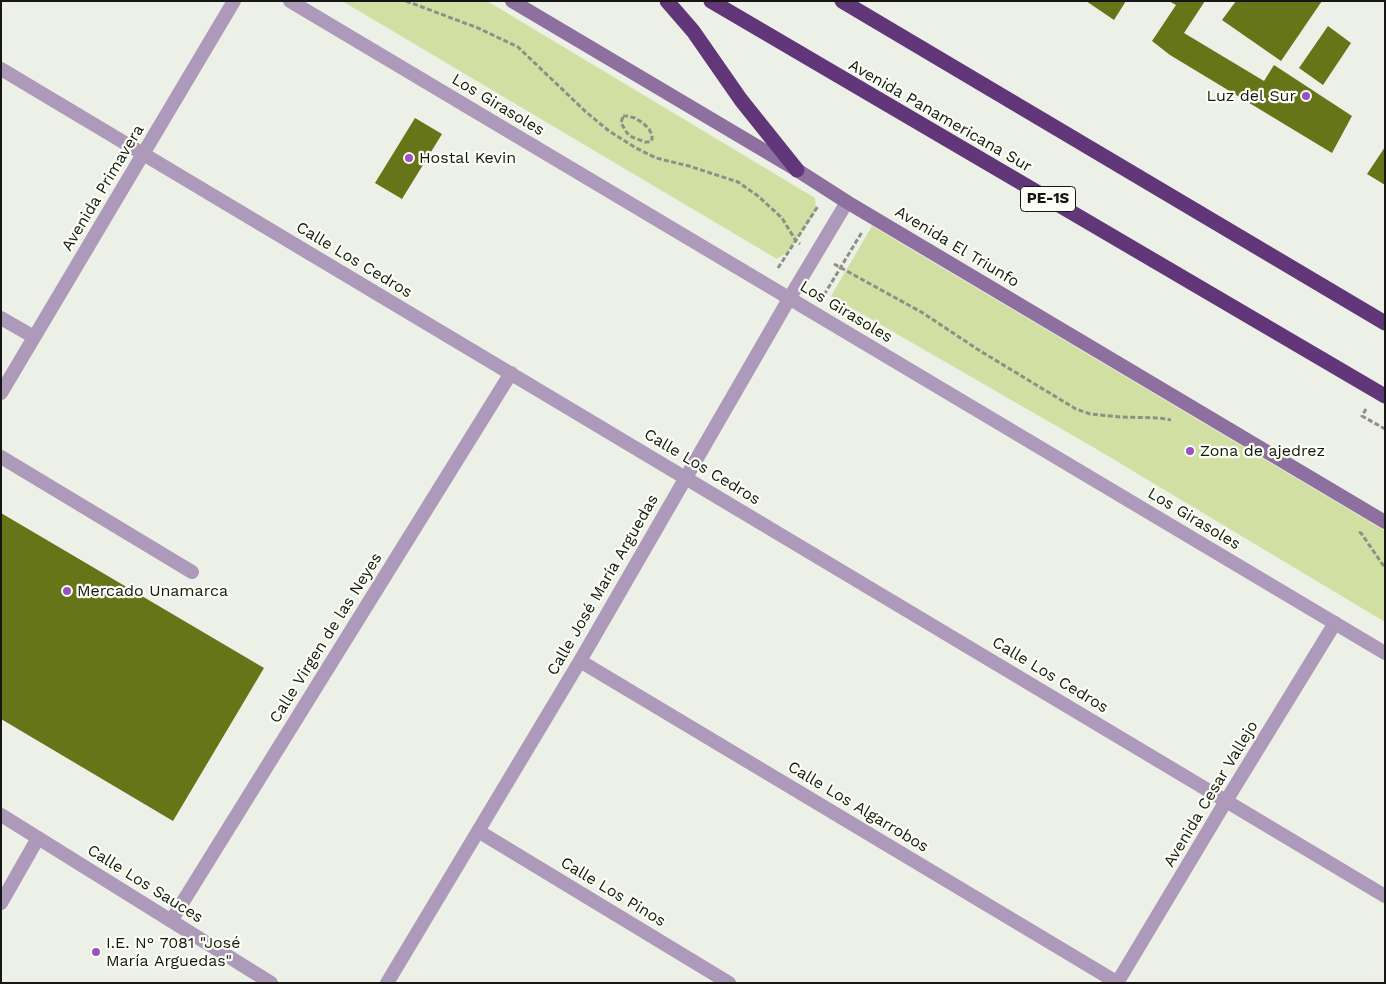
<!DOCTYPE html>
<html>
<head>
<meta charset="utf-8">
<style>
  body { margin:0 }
  #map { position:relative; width:1386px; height:984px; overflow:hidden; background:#edf0e6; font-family:"Work Sans",sans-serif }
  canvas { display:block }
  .frame { position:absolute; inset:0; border:2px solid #161714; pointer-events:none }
</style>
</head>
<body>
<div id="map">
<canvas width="1386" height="984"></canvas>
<div class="frame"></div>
</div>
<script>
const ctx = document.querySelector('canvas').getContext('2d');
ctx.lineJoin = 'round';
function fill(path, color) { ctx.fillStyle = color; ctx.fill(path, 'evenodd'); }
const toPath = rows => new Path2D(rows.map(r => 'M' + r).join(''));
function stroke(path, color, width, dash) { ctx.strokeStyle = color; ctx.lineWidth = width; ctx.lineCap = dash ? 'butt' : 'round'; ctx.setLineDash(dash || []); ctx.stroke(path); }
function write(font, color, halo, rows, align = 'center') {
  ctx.font = font + ' "Work Sans",sans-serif'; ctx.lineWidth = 4.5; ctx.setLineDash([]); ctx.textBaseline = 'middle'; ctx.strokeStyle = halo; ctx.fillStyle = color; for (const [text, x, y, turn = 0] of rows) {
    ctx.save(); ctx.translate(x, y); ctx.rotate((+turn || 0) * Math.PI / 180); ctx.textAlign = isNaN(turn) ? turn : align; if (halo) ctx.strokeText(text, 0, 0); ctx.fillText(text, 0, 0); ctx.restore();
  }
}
const green = toPath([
  [342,1,487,1,815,198,816,211,788,252,777,259],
  [872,226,1385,531,1385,622,1098,450,831,296]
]);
const building = toPath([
  [1086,1,1126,1,1114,20],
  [1169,1,1205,1,1184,33,1264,81,1274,65,1352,116,1332,153,1170,55,1152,41,1176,5],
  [1236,1,1322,1,1281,61,1222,20],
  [1328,26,1351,43,1323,85,1299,68],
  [415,118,442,134,402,199,375,183],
  [1385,147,1385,185,1367,174],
  [1,513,264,668,173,821,1,719]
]);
const path = toPath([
  [406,1,478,28,518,47,586,112,609,131,636,148,656,158,689,166,738,182,758,196,782,218,796,241,800,244],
  [623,116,627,116,635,118,643,123,649,129,652,135,652,139,650,142,645,142,632,137,627,133,621,123,623,116],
  [834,264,923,313,977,349,1076,409,1090,414,1121,417,1160,418,1171,420],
  [778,268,818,206],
  [824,295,862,232],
  [1366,409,1362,416,1385,429],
  [1359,532,1361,533,1385,568]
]);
const service = toPath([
  [1,457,192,572],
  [1,903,38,838]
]);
const minor = toPath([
  [1,69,1385,896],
  [1,318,34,337],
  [1,393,234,1],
  [580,661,1118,983],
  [1,815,271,983],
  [478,831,729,983],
  [171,921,511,373],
  [387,983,580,661,789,299,847,202],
  [1117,983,1226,801,1335,623]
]);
const tertiary = toPath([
  [290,1,1385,653]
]);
const secondary = toPath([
  [512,1,797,170,847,202,1385,522]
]);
const motorway = toPath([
  [667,1,693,31,741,100,797,170],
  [711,1,1385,396],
  [842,1,1385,323]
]);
const markers = [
  [1306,96,5,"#9b50c3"],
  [409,158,5,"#9b50c3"],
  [1190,451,5,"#9b50c3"],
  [67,591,5,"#9b50c3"],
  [96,952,5,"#9b50c3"]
];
const shields = [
  [1048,199,55]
];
const shieldNames = [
  ["PE-1S",1048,199]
];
const poiNames = [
  ["Luz del Sur",1296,96,"right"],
  ["Hostal Kevin",419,158],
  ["Zona de ajedrez",1200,451],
  ["Mercado Unamarca",77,591],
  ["I.E. N° 7081 \"José",106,943],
  ["María Arguedas\"",106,961]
];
const streetNames = [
  ["Los Girasoles",498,105,31],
  ["Avenida Panamericana Sur",940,116,30],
  ["Avenida Primavera",103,188,-59],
  ["Avenida El Triunfo",957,247,31],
  ["Calle Los Cedros",354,260,31],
  ["Los Girasoles",846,312,31],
  ["Calle Los Cedros",702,467,31],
  ["Los Girasoles",1194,519,31],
  ["Calle José María Arguedas",603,585,-60],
  ["Calle Virgen de las Neyes",326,638,-58],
  ["Calle Los Cedros",1050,675,31],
  ["Avenida Cesar Vallejo",1211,794,-59],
  ["Calle Los Algarrobos",858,807,31],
  ["Calle Los Sauces",145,884,32],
  ["Calle Los Pinos",613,892,31]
];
fill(green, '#d1e0a2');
fill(building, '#657518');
stroke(path, '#8d8f88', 3, [5, 2.5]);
stroke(service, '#ad99ba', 14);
stroke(minor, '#ad99ba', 14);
stroke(tertiary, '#ad99ba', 14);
stroke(secondary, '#8d709f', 14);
stroke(motorway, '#62377a', 15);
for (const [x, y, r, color] of markers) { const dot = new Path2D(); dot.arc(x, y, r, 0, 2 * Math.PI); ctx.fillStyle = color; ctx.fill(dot); stroke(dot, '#fbfef3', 2); }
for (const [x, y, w] of shields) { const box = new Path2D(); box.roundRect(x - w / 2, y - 12.5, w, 25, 4); ctx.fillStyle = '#fbfef3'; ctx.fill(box); stroke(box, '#161714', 1); }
write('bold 15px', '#161714', null, shieldNames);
write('16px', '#161714', '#fbfef3', poiNames, 'left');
write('16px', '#161714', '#fbfef3', streetNames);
</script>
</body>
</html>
